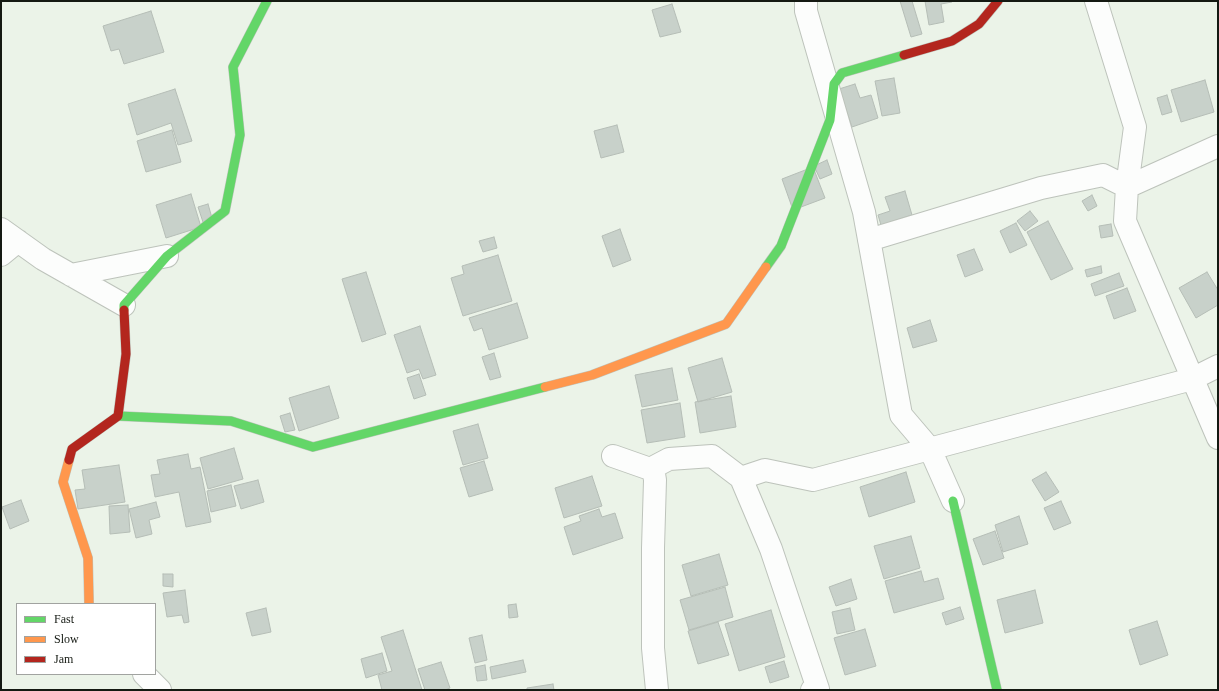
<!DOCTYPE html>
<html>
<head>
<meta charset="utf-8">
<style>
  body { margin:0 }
  #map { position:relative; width:1219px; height:691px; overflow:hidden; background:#ebf3e8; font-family:"Times New Roman",serif }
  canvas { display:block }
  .frame { position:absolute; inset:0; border:2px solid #141912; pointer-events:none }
  .legend { position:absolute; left:16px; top:603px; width:140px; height:72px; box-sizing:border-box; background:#fff; border:1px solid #a1a3a0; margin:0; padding:5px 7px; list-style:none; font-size:12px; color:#141912 }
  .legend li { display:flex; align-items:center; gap:8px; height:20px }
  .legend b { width:20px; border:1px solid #a1a3a0 }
</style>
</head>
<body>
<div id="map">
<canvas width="1219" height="691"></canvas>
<div class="frame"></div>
<ul class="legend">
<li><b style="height:5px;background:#63d668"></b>Fast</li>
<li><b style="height:5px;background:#ff974d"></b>Slow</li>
<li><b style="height:5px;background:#b3261e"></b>Jam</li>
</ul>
</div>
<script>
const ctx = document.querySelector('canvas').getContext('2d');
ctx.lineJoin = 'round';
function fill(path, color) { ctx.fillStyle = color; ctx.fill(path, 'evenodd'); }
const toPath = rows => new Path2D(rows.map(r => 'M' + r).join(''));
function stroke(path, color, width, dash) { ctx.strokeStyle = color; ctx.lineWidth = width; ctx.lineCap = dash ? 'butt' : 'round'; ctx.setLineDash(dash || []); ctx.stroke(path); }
const building = toPath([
  [900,1,912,1,922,34,911,37,900,1],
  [925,1,952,1,952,2,941,4,944,22,929,25,925,1],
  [672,4,681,32,660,37,652,10,672,4],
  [151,11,164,52,124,64,119,49,111,51,103,26,151,11],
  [894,78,900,113,882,116,875,81,894,78],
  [1205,80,1214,112,1181,122,1171,90,1205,80],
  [855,84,860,98,871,95,878,118,852,127,839,89,855,84],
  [175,89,192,141,178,145,171,123,137,135,128,104,175,89],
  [1167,95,1172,112,1162,115,1157,98,1167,95],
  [617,125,624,152,601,158,594,131,617,125],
  [172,130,181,162,146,172,137,141,172,130],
  [827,160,832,174,820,179,814,166,827,160],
  [813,167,825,198,793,210,782,179,813,167],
  [905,191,912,215,881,225,878,215,890,211,885,197,905,191],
  [191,194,201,227,166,238,156,205,191,194],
  [1092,195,1097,206,1088,211,1082,201,1092,195],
  [208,204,214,225,205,228,198,207,208,204],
  [1030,211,1038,221,1025,231,1017,221,1030,211],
  [1048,221,1073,269,1051,280,1027,232,1048,221],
  [1016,223,1027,245,1010,253,1000,231,1016,223],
  [1111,224,1113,236,1101,238,1099,226,1111,224],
  [620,229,631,260,613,267,602,236,620,229],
  [494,237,497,248,483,252,479,241,494,237],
  [974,249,983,270,965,277,957,255,974,249],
  [498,255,512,301,463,316,451,278,464,274,462,266,498,255],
  [1101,266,1102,273,1087,277,1085,270,1101,266],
  [366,272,386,334,362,342,342,279,366,272],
  [1207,272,1218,290,1218,305,1196,318,1179,288,1207,272],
  [1119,273,1124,286,1095,296,1091,284,1119,273],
  [1127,288,1136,311,1114,319,1106,296,1127,288],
  [517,303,528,338,489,350,482,328,474,331,469,318,517,303],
  [930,320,937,341,913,348,907,328,930,320],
  [420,326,436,375,423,379,419,369,407,373,394,335,420,326],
  [494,353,501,377,490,380,482,357,494,353],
  [722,358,732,392,698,402,688,368,722,358],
  [672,368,678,400,642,407,635,375,672,368],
  [419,374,426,395,414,399,407,378,419,374],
  [329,386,339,418,299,431,289,398,329,386],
  [731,396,736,427,700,433,695,402,731,396],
  [680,403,685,437,647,443,641,410,680,403],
  [290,413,295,430,285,432,280,416,290,413],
  [478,424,488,458,463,465,453,431,478,424],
  [234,448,243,479,208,489,200,458,234,448],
  [188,454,191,469,200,467,211,522,186,527,179,492,155,497,151,475,160,474,157,460,188,454],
  [484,461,493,490,469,497,460,468,484,461],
  [119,465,125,502,78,509,75,490,85,489,82,470,119,465],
  [906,472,915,502,869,517,860,487,906,472],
  [1046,472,1059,492,1045,501,1032,480,1046,472],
  [592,476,602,506,564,518,555,488,592,476],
  [258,480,264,502,241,509,234,486,258,480],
  [231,485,236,506,211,512,207,491,231,485],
  [21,500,29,521,10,529,2,507,21,500],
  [1061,501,1071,523,1054,530,1044,508,1061,501],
  [156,502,160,517,149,520,152,534,136,538,129,509,156,502],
  [128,505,130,532,110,534,109,506,128,505],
  [599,509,602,517,615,513,623,538,573,555,564,527,581,521,579,516,599,509],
  [1019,516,1028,544,1003,552,995,525,1019,516],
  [995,531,1004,558,983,565,973,539,995,531],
  [911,536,920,568,884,579,874,546,911,536],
  [719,554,728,585,691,596,682,565,719,554],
  [921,571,924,582,938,578,944,599,894,613,885,581,921,571],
  [163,574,173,574,173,587,163,586,163,574],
  [851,579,857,599,836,606,829,587,851,579],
  [725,587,733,617,689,630,680,600,725,587],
  [185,590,189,622,184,623,182,615,167,617,163,593,185,590],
  [1035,590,1043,623,1005,633,997,600,1035,590],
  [516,604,518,617,509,618,508,605,516,604],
  [960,607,964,619,946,625,942,613,960,607],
  [266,608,271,632,252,636,246,613,266,608],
  [850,608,855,630,837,634,832,612,850,608],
  [771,610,785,657,739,671,725,624,771,610],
  [1157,621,1168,655,1140,665,1129,630,1157,621],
  [718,622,729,655,698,664,688,631,718,622],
  [865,629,876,666,845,675,834,638,865,629],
  [403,630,422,690,382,690,378,675,392,671,381,637,403,630],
  [482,635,487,660,475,663,469,638,482,635],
  [382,653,387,671,366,678,361,659,382,653],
  [523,660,526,672,492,679,490,667,523,660],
  [784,661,789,677,770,683,765,667,784,661],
  [441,662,450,688,445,690,425,690,418,669,441,662],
  [485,665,487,680,477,681,475,667,485,665],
  [553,684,554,690,527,690,527,688,553,684]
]);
const street = toPath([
  [806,1,806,11,864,212,901,415,930,449,953,501],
  [1218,146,1127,187,1125,221,1218,438],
  [1,229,43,259,124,305],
  [869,240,1041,188,1103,175,1127,187,1135,127,1096,1],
  [1,255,18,241],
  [71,275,167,256],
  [613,456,650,469,654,474,655,480,653,548,653,648,657,690],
  [650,469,669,459,712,456,741,478,771,549,818,689,812,690],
  [741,478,765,470,813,480,1192,379,1218,366],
  [144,674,160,690]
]);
const fast = toPath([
  [766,267,781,246,830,120,834,84,842,73,904,55],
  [124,310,124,305,167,256,225,211,240,135,233,67,267,1],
  [118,416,231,421,313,447,545,387],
  [953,501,997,690]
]);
const slow = toPath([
  [545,387,592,375,726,324,766,267],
  [69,460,63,482,88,558,89,604]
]);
const jam = toPath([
  [904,55,952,41,979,24,998,1],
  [69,460,72,449,118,416,126,354,124,310]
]);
fill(building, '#c8d1ca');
stroke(building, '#b5bdb6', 1);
stroke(street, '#bdc3bb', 24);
stroke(fast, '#bdc3bb', 10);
stroke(slow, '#bdc3bb', 10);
stroke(jam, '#bdc3bb', 10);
stroke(street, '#fcfdfc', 22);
stroke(fast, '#63d668', 9);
stroke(slow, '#ff974d', 9);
stroke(jam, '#b3261e', 9);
</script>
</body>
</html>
